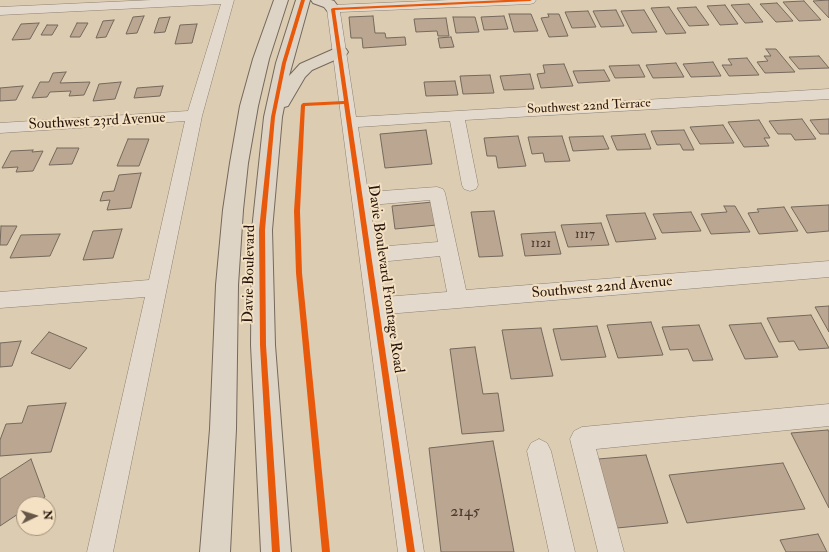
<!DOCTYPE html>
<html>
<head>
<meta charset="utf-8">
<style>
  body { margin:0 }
  #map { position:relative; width:829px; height:552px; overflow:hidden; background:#dcccb2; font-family:"IM FELL Double Pica",serif }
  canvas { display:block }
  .north { position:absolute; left:16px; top:496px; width:40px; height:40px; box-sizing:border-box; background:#f4e0c2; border:1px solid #a28f7a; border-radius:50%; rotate:86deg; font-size:11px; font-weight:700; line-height:16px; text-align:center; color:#26160d }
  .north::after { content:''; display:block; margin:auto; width:14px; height:18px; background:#665647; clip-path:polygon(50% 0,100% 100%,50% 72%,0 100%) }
</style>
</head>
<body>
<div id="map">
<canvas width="829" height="552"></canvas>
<div class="north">N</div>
</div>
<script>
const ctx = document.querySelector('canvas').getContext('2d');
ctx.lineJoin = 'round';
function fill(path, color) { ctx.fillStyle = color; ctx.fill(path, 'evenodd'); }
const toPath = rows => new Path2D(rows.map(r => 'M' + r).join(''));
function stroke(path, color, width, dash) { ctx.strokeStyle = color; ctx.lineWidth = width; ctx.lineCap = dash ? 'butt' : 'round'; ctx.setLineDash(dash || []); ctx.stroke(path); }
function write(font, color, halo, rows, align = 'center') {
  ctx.font = font + ' "IM FELL Double Pica",serif'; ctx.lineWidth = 4; ctx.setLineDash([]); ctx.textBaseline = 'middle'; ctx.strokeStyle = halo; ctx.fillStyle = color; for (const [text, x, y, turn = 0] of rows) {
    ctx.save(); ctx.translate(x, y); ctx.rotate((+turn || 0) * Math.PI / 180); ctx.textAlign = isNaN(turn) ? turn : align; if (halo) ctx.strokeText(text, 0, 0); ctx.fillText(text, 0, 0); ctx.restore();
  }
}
const building = toPath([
  [829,0,829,18,813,1,829,0],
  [804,1,821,20,799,21,783,2,804,1],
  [777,3,793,21,776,22,760,4,777,3],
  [749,4,763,22,745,23,731,5,749,4],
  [725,5,738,24,720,25,707,6,725,5],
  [669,7,686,33,666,34,651,8,669,7],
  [696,7,709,25,689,26,677,8,696,7],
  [616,10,624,26,601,27,593,11,616,10],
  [644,10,657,32,632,33,621,11,644,10],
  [588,11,596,27,572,28,565,12,588,11],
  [509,14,531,14,538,31,514,32,509,14],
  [548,14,559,14,568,36,549,37,541,18,549,17,548,14],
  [144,16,137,33,126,34,133,17,144,16],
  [373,16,375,33,385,33,386,38,405,37,406,45,363,48,362,38,351,38,349,17,373,16],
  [504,16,508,29,484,30,481,17,504,16],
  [170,17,165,32,154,33,159,18,170,17],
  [453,17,475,17,479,32,456,33,453,17],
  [446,18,449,36,438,36,437,31,416,32,414,19,446,18],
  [114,20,106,37,96,38,103,21,114,20],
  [39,23,30,39,12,40,21,24,39,23],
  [77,23,88,23,80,37,70,37,77,23],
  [197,24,192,43,175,44,180,25,197,24],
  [47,25,58,25,52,35,41,35,47,25],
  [451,37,454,47,440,48,438,38,451,37],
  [766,49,776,49,795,72,765,73,757,62,768,61,764,56,771,56,766,49],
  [819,56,829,68,799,69,789,57,819,56],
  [747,58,759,75,729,76,722,65,732,65,728,59,747,58],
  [713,62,721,76,691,77,683,64,713,62],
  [676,63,684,77,653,78,646,65,676,63],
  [564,64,573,86,541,88,537,74,545,73,543,65,564,64],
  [639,65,645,77,615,78,609,66,639,65],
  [604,70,610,81,578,83,573,71,604,70],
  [66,72,60,83,90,82,84,95,69,96,71,91,50,92,47,97,32,98,40,82,49,82,53,73,66,72],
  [530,74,534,89,504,90,500,76,530,74],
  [490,75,494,93,463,94,460,76,490,75],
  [455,81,458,95,426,96,424,82,455,81],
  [121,82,115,99,93,101,99,84,121,82],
  [23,86,16,100,0,101,0,88,23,86],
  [163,86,160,96,134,98,137,88,163,86],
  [802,119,816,139,795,140,791,134,778,134,769,121,802,119],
  [829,119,829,134,820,134,810,120,829,119],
  [759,120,770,138,764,138,769,146,744,147,728,122,759,120],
  [723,125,734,143,700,144,690,127,723,125],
  [426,130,432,164,385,168,380,134,426,130],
  [684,130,694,150,683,150,680,144,657,145,651,131,684,130],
  [645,134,651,149,617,150,611,136,645,134],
  [518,136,526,166,498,168,496,156,487,156,484,138,518,136],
  [562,136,570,161,545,162,543,153,532,154,528,137,562,136],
  [603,136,609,149,573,151,569,137,603,136],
  [128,139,149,139,139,166,117,166,128,139],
  [57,148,79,148,72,164,49,165,57,148],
  [33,150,32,152,43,151,33,171,16,172,18,167,2,168,11,151,33,150],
  [141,173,131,208,107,210,110,200,100,201,103,192,114,191,119,175,141,173],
  [433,202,437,225,395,229,392,206,433,202],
  [829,205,829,231,807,233,791,207,829,205],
  [724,206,735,206,750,232,711,234,701,214,727,212,724,206],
  [784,207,798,231,759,234,748,213,759,212,757,209,784,207],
  [494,211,503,256,479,257,471,212,494,211],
  [691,212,701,231,662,233,653,214,691,212],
  [645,213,656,239,616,242,606,215,645,213],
  [601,223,609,245,568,247,561,225,601,223],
  [1,226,17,226,7,245,0,245,1,226],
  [122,229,113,258,83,260,93,231,122,229],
  [555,232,561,254,525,256,521,234,555,232],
  [60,234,50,256,10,258,21,235,60,234],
  [829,306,829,332,815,307,829,306],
  [811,315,829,348,799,350,794,341,779,342,767,318,811,315],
  [651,322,663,355,618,358,607,325,651,322],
  [761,323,778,357,745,359,729,325,761,323],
  [699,325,713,360,693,361,688,349,670,350,662,327,699,325],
  [597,326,606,357,561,360,553,329,597,326],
  [541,328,553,376,511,379,502,330,541,328],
  [49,332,87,348,70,369,31,353,49,332],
  [21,341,12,366,0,367,0,343,21,341],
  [475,347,483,394,498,393,504,431,462,434,450,349,475,347],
  [66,403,51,452,0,456,0,440,6,424,22,423,28,406,66,403],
  [828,430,829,432,829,508,791,433,828,430],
  [493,441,514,552,441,552,429,448,493,441],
  [646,455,668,523,617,528,598,459,646,455],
  [31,459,45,497,34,504,24,504,24,510,0,526,0,479,31,459],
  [783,463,805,509,687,523,669,475,783,463],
  [818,534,827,552,786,552,780,540,818,534]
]);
const minor = toPath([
  [152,0,234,0,202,116,113,552,87,552,145,297,0,308,0,292,149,280,185,121,0,133,0,123,188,111,221,4,0,15,0,7,152,0],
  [449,0,536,0,534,3,530,4,340,12,356,117,829,89,829,99,465,120,478,185,476,189,470,191,464,189,462,185,450,121,358,127,368,192,437,187,443,189,445,193,466,290,829,261,829,277,387,314,424,552,398,552,327,9,329,6,333,5,449,0],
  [430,200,438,242,376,247,370,205,430,200],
  [440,256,447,292,384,297,379,262,440,256],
  [829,404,829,426,596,449,624,552,598,552,570,439,574,431,582,427,829,404],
  [539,439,547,443,551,451,575,552,549,552,527,451,531,443,539,439]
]);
const major = toPath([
  [274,0,288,0,269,59,258,106,248,163,243,210,238,285,236,429,230,552,200,552,210,429,216,285,223,210,230,163,240,106,253,59,274,0],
  [296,0,310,0,289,76,300,64,334,49,340,47,346,49,348,52,346,55,312,70,305,77,288,106,284,107,282,117,272,230,275,345,291,552,261,552,251,345,252,230,264,117,276,63,296,0],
  [311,0,331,0,334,1,340,9,338,12,333,13,328,12,324,7,313,3,311,0]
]);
const cycleway = toPath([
  [301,0,305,0,286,63,275,117,265,230,266,345,280,552,272,552,260,345,259,230,271,117,282,63,301,0],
  [505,0,532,0,530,1,335,10,415,552,407,552,344,104,305,106,300,211,302,273,330,552,322,552,296,273,294,211,301,105,303,103,344,101,331,9,333,8,505,0]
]);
const farStreetnames = [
  ["Southwest 22nd Terrace",589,107,-3]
];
const numberNames = [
  ["1117",585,235],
  ["1121",541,244]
];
const streetNames = [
  ["Southwest 23rd Avenue",97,122,-3],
  ["Davie Boulevard",250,274,-89],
  ["Davie Boulevard Frontage Road",385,279,82],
  ["Southwest 22nd Avenue",602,288,-5]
];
const nearNumbernames = [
  ["2145",465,513]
];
fill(building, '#bba692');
stroke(building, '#74695c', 1);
stroke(minor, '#8d8272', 1);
stroke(major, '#74695c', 2);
fill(minor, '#e3dacd');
fill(major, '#ded4c6');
fill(cycleway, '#e8590c');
write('13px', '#26160d', '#f4e0c2', farStreetnames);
write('13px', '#4b3a2e', null, numberNames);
write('15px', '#26160d', '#f4e0c2', streetNames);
write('16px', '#4b3a2e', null, nearNumbernames);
</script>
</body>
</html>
